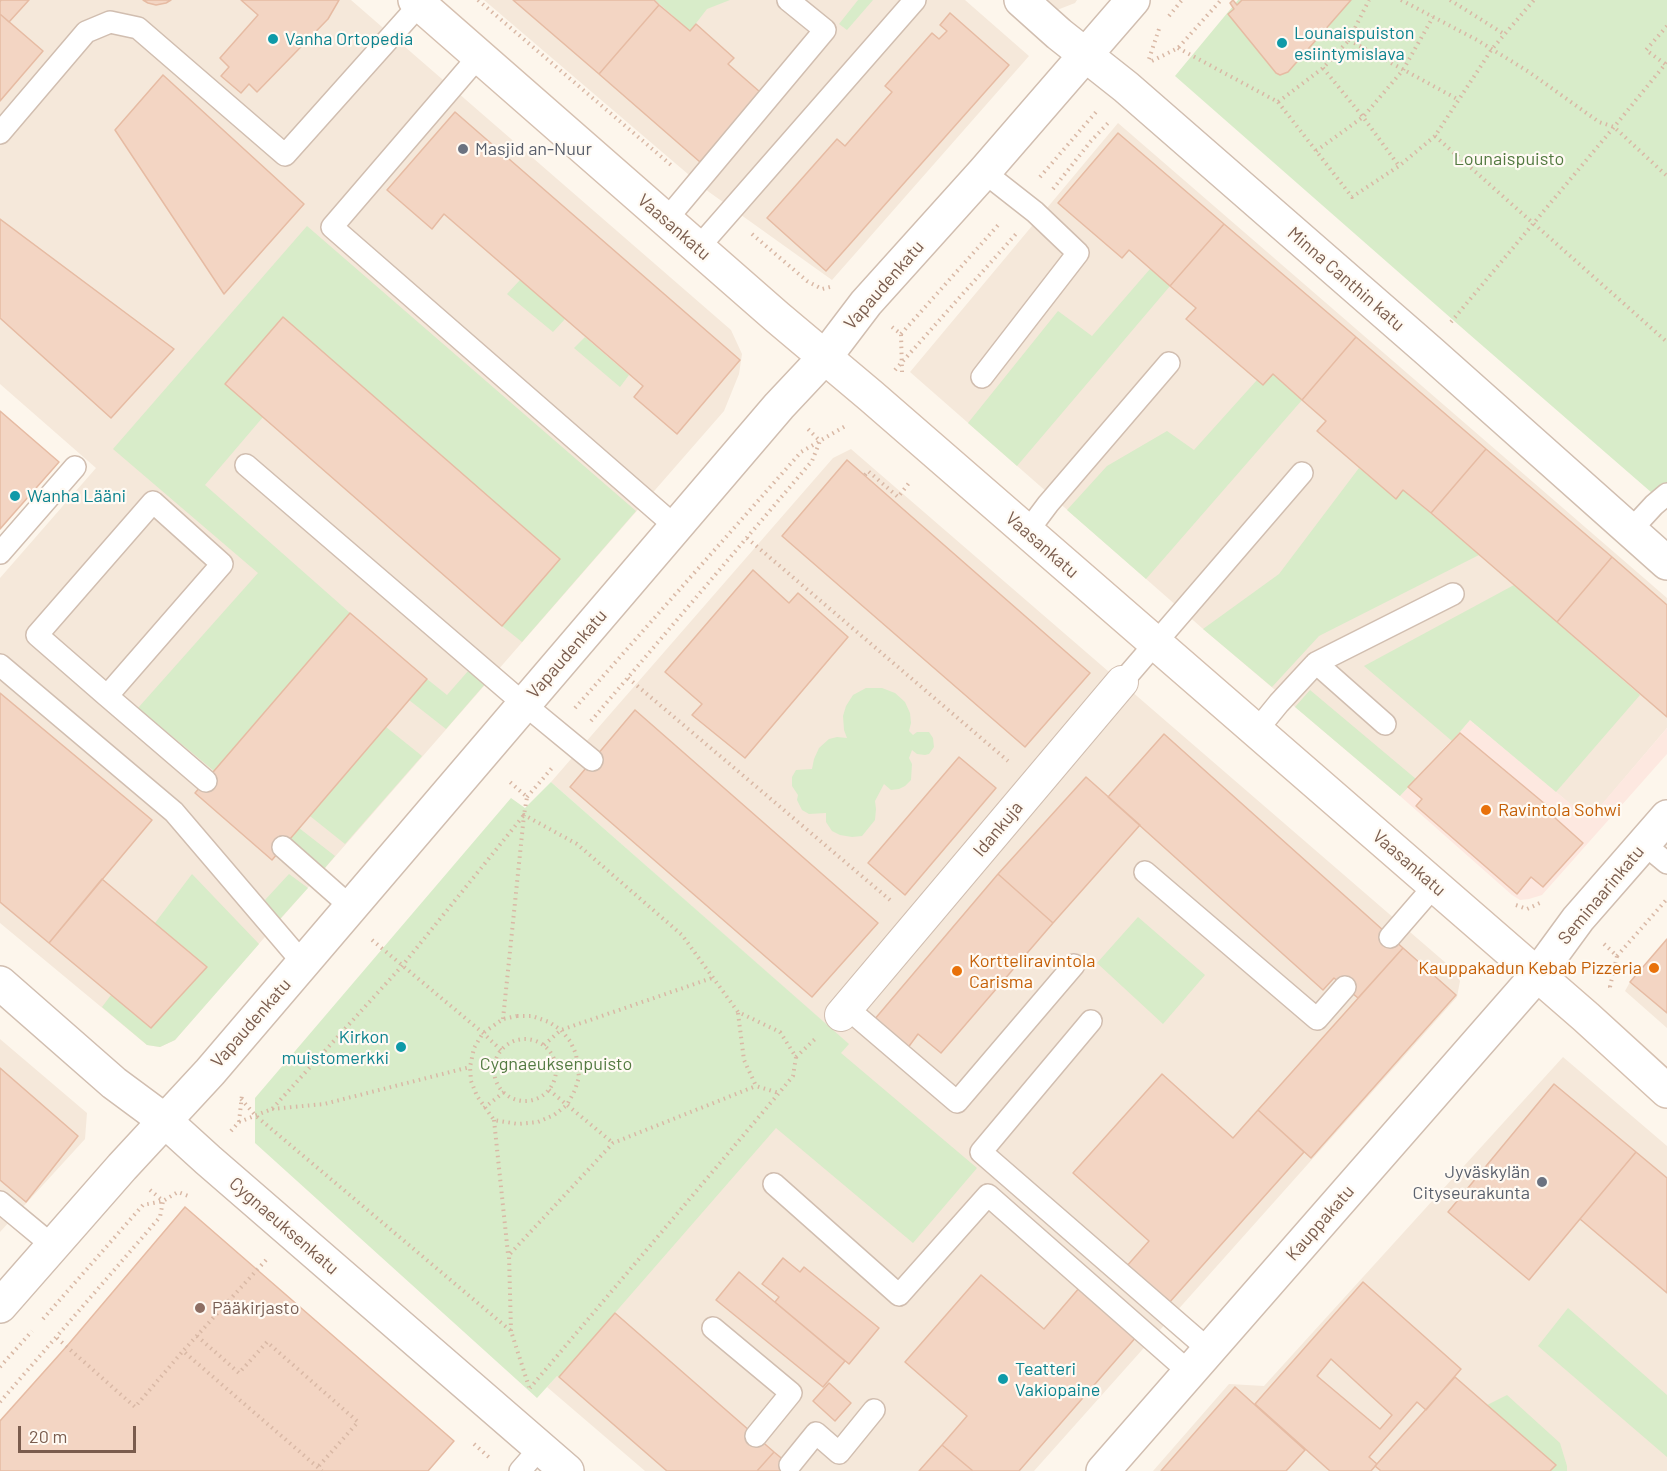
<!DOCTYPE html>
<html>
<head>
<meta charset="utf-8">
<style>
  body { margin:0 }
  #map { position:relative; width:1667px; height:1471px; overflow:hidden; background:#fdf6ec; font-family:Barlow,sans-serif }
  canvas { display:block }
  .scale { position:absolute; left:18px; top:1426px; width:118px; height:27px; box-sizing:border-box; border:3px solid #7a5c4d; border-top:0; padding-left:8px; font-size:18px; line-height:21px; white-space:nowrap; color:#7a5c4d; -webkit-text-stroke:4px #fffaf3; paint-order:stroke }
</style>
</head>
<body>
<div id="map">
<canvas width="1667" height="1471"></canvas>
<div class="scale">20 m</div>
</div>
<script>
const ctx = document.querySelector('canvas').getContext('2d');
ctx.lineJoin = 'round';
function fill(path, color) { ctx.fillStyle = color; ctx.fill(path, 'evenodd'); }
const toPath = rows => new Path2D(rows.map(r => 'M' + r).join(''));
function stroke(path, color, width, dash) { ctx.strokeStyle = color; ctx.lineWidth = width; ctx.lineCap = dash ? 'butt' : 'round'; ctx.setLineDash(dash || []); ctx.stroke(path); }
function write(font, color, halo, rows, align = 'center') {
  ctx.font = font + ' Barlow,sans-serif'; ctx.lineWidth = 4.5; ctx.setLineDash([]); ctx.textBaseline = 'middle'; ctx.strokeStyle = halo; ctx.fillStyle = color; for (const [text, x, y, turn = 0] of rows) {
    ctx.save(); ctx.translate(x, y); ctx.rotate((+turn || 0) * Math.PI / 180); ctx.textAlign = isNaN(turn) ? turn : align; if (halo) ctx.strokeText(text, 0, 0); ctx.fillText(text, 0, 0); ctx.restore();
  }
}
const residential = toPath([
  [0,0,351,0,731,330,742,354,739,374,724,411,175,1040,160,1047,147,1045,0,923,0,578,96,468,0,384],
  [484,0,965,0,1029,56,832,280,709,192],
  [1046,0,1077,0,1075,3,1057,10],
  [1118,123,1667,598,1667,728,1589,820,1470,720,1400,796,1202,628,910,372],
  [851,449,1454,970,1460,981,1457,997,1034,1471,645,1471,547,1387,848,1044,551,782,833,458],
  [1667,939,1667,1028,1625,991,1630,982],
  [0,1039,87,1113,85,1139,0,1232],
  [1563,1057,1667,1146,1667,1471,1153,1471,1229,1384,1264,1386]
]);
const commercial = toPath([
  [1470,720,1589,819,1667,728,1667,754,1542,895,1529,899,1520,900,1512,895,1400,796]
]);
const green = toPath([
  [655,0,730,0,707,9,690,31],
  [858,0,873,0,847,30,839,24],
  [1238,0,1667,0,1667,506,1469,334,1175,76],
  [307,226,636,511,522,642,502,626,560,559,283,317,225,384,263,417,205,485,350,613,214,771,138,708,258,573,113,449],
  [1150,269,1170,286,1017,466,968,423,1058,311,1092,336],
  [520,280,565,319,553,332,507,294],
  [585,337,629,375,620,387,574,348],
  [1273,374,1302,400,1146,579,1067,510,1107,466,1167,431,1194,450,1257,380,1263,385],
  [1359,468,1395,498,1403,490,1479,555,1319,636,1272,687,1203,629,1279,574],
  [1514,585,1640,695,1556,792,1470,720,1452,741,1364,666],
  [469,670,485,684,446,729,409,700,427,679,447,695],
  [866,688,882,688,895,693,905,702,910,713,911,723,909,731,913,735,917,732,929,732,933,738,934,747,929,754,925,755,917,754,912,750,909,758,912,764,911,780,905,786,899,789,891,790,884,784,875,801,876,809,875,820,862,836,852,837,840,835,832,831,826,822,826,813,809,814,802,810,797,800,798,795,792,786,792,777,796,770,812,769,814,759,819,748,829,739,837,737,847,738,844,730,843,716,846,706,853,695],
  [1310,690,1416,779,1400,796,1295,707],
  [386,727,422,756,345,844,310,816],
  [551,782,849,1044,841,1053,977,1168,913,1243,776,1128,559,1377,557,1376,537,1398,255,1143,255,1098,511,798,525,808],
  [299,828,335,856,324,869,290,840],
  [192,874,259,944,175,1040,160,1047,147,1045,102,1007,111,995,151,1027,207,967,155,923],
  [289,874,308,888,279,920,265,900],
  [1138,917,1205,975,1163,1024,1097,963],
  [1568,1308,1667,1395,1667,1457,1538,1346],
  [1507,1395,1560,1443,1567,1466,1567,1471,1550,1471,1555,1465,1487,1405]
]);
const building = toPath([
  [1,0,29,0,9,22,0,14,0,2,1,0],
  [143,0,171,0,166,3,156,5,148,3,143,0],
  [241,0,339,0,328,19,257,92,249,84,241,93,221,76,229,67,220,58,258,15,241,0],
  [513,0,654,0,659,5,599,74,513,0],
  [1233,0,1237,5,1242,0,1351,0,1288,72,1280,75,1276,73,1228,14,1234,9,1230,3,1233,0],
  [659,5,690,31,696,24,734,58,728,64,760,92,700,162,599,74,659,5],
  [950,13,1009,65,826,271,767,218,837,139,845,146,892,92,885,86,932,33,939,39,947,31,940,25,950,13],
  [0,14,43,51,0,101,0,14],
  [163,75,304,204,224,294,115,130,163,75],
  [455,112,740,360,677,434,634,397,643,386,444,214,432,229,387,190,455,112],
  [1118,133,1224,224,1170,286,1129,250,1122,258,1058,203,1118,133],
  [0,219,174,349,111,418,0,318,0,219],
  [1224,224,1356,337,1302,400,1273,374,1263,385,1186,319,1196,308,1170,286,1224,224],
  [283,317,560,559,502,626,225,384,283,317],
  [1356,337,1486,449,1431,513,1403,490,1396,499,1317,431,1326,421,1302,400,1356,337],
  [0,411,59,462,0,529,0,411],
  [1486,449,1612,557,1557,622,1431,513,1486,449],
  [847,460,1090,673,1025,747,782,536,847,460],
  [1612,557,1667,605,1667,717,1557,622,1612,557],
  [753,570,789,603,798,593,848,637,745,758,692,715,702,704,665,672,753,570],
  [350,613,427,679,272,860,195,793,350,613],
  [0,693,152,820,49,943,0,902,0,693],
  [635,710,878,923,812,997,570,787,635,710],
  [1460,733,1557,814,1554,817,1583,843,1543,887,1531,877,1517,894,1416,806,1422,799,1408,787,1460,733],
  [1164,734,1403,948,1358,998,1334,978,1323,990,1108,797,1164,734],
  [959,757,996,788,905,895,868,863,959,757],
  [1086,777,1140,825,1053,923,998,874,1086,777],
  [998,874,1053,923,941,1053,918,1034,907,1049,874,1020,998,874],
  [102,879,207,967,151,1028,49,943,102,879],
  [1667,939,1667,1013,1630,982,1667,939],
  [1403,948,1456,995,1311,1158,1258,1110,1403,948],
  [0,1068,78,1136,26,1202,0,1180,0,1068],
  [1162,1074,1233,1138,1258,1110,1304,1152,1168,1304,1126,1267,1149,1241,1073,1173,1162,1074],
  [1554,1084,1636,1152,1529,1280,1448,1212,1554,1084],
  [1636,1152,1667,1178,1667,1293,1580,1219,1636,1152],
  [185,1207,454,1441,428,1471,0,1471,0,1421,67,1346,185,1207],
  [783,1258,800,1272,804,1267,879,1328,849,1364,775,1302,779,1297,762,1284,783,1258],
  [739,1272,845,1361,823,1387,716,1300,739,1272],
  [981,1275,1044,1329,1080,1287,1137,1336,1019,1471,973,1471,942,1445,967,1416,905,1362,981,1275],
  [1363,1282,1461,1369,1426,1410,1417,1402,1369,1457,1377,1464,1371,1471,1330,1471,1255,1404,1363,1282],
  [1331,1359,1392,1415,1380,1429,1317,1376,1331,1359],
  [615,1313,774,1452,757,1471,667,1471,559,1377,615,1313],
  [1455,1377,1487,1405,1556,1465,1550,1471,1381,1471,1375,1466,1455,1377],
  [829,1383,851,1403,835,1421,813,1401,829,1383],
  [1235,1387,1305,1450,1286,1471,1161,1471,1235,1387],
  [942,1445,973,1471,919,1471,942,1445],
  [774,1452,797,1471,757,1471,774,1452]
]);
const path = toPath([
  [478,0,671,165],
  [1401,0,1477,40,1529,72,1599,122,1614,127,1667,176],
  [1450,0,1504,34],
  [1169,16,1182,0],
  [1349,40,1459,100],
  [1178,48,1278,102,1323,68,1349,40,1369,0],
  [1149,59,1159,29],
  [1152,61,1178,48,1221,0],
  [1665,64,1646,50,1667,26],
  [1323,68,1363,117,1399,166],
  [1278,102,1352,197,1399,166,1435,136,1492,49,1534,0],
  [1435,136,1667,342],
  [1316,151,1363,117,1403,70,1433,17],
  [1040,177,1096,112],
  [1053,189,1091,141,1110,121],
  [752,234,807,281,822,289,830,287],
  [1451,322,1614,127,1667,62],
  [892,327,901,334,902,372],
  [901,334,1000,223],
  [895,370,1016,234],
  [865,475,868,471,898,497,909,483],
  [747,538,1008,761],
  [628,678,890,900],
  [575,708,801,452,847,425],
  [591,721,812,461,820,441,808,429],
  [527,797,552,768],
  [1516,905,1527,909,1542,902],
  [372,940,483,1033,501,1050],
  [1604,944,1617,956,1610,987,1611,989],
  [1617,956,1667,899],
  [738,1013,744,1060,756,1086,779,1093],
  [517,1016,532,1016,549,1022,561,1030,570,1041,576,1054,579,1077,575,1090,567,1105,554,1115,538,1122,518,1124,494,1120,477,1096,471,1081,470,1067,474,1048,483,1033,503,1019,517,1016],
  [503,1019,524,815,577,844,682,935,738,1012,780,1032,796,1057,793,1076,779,1093,530,1388],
  '494 1070a31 31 0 1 1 62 0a31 31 0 1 1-62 0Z',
  [544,1045,561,1030,712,978],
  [796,1057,815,1039],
  [549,1090,613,1143],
  [241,1099,256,1116,511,1331,529,1387],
  [484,1108,504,1092],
  [272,1109,324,1104,470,1067],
  [494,1120,508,1254],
  [239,1122,242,1095],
  [231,1131,239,1122,272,1109,402,966,524,815,527,797,510,782],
  [150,1190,162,1200],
  [266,1260,183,1351,322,1471],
  [43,1319,143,1205,163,1201,178,1192,191,1197],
  [511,1331,509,1255,613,1143,756,1086],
  [197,1336,239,1373,267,1342,358,1422,318,1467],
  [57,1338,135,1407,183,1351],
  [0,1367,32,1331],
  [0,1402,160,1217,163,1201],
  [474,1444,491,1459]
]);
const service = toPath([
  [479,56,332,227,676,527],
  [0,133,86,32,110,22,138,28,285,155,420,4],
  [666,220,825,30,788,0],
  [698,248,915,0],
  [982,377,1078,253,1035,212,984,172],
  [246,465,524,704,592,760],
  [1630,531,1654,505,1667,494],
  [1027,532,1048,504,1169,363],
  [0,553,75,467],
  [1316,663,1453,594],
  [0,665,174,812,303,963],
  [1122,682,1302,473],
  [107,696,37,635,153,502,222,564,107,696,206,781],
  [1257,730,1279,703,1316,663,1385,724],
  [1644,844,1667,863],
  [283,847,351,907],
  [1145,872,1317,1019,1345,987],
  [1390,937,1435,885],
  [847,1008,957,1102,1074,965],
  [1091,1021,981,1152,1209,1350],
  [774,1184,899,1295,988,1195,1189,1372],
  [0,1202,53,1246],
  [713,1328,791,1393,756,1436],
  [790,1465,816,1433,839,1453,874,1410],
  [520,1471,540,1448]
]);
const pedestrian = toPath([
  [841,1015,1122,682]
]);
const minor = toPath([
  [1021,0,1059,34,1126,87,1430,352,1667,563],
  [0,983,114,1083,164,1120,208,1160,567,1471],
  [0,1306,122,1167,210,1072,779,406,825,357,866,303,984,172,1133,0],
  [1103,1471,1537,975,1578,919,1667,817]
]);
const secondary = toPath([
  [415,0,777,317,871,396,1586,1017,1667,1091]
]);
const markers = [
  [273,39,6,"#0f9aa8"],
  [1282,43,6,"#0f9aa8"],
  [463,149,6,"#6b7280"],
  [15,496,6,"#0f9aa8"],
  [1486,810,6,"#e8710a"],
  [1654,968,6,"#e8710a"],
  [957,971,6,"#e8710a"],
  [401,1047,6,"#0f9aa8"],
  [1542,1182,6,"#6b7280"],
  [200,1308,6,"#8d6e63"],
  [1003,1379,6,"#0f9aa8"]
];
const cultureNames = [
  ["Lounaispuiston",1294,33],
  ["esiintymislava",1294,54],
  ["Vanha Ortopedia",285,39],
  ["Wanha Lääni",27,496],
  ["Kirkon",389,1037,"right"],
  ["muistomerkki",389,1058,"right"],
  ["Teatteri",1015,1369],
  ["Vakiopaine",1015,1390]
];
const worshipNames = [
  ["Masjid an-Nuur",475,149],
  ["Jyväskylän",1530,1172,"right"],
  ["Cityseurakunta",1530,1193,"right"]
];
const parkNames = [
  ["Lounaispuisto",1509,159],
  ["Cygnaeuksenpuisto",556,1064]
];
const streetNames = [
  ["Vaasankatu",674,227,41],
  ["Minna Canthin katu",1346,279,41],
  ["Vapaudenkatu",884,285,-49],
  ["Vaasankatu",1042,545,41],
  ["Vapaudenkatu",567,654,-49],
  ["Idankuja",998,829,-50],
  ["Vaasankatu",1409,863,41],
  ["Seminaarinkatu",1601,895,-50],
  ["Vapaudenkatu",251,1023,-49],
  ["Kauppakatu",1320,1223,-49],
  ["Cygnaeuksenkatu",284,1226,41]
];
const foodNames = [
  ["Ravintola Sohwi",1498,810],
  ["Kortteliravintola",969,961],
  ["Carisma",969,982],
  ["Kauppakadun Kebab Pizzeria",1642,968,"right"]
];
const educationNames = [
  ["Pääkirjasto",212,1308]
];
fill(residential, '#f5e8da');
fill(commercial, '#fde8e0');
fill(green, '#d8ecc9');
fill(building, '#f3d5c3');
stroke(building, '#e6bba3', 1.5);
stroke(service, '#d1beb0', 24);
stroke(pedestrian, '#d1beb0', 34);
stroke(minor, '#d1beb0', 36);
stroke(secondary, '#d6c0b0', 36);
stroke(path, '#d9b8a5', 4, [1.5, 4.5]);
stroke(service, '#fff', 21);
stroke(pedestrian, '#fff', 32);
stroke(minor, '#fff', 33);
stroke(secondary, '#fff', 33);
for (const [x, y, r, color] of markers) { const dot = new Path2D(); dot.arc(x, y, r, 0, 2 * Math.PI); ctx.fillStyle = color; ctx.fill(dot); stroke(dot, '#fffaf3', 2); }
write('18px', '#0d838f', '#fffaf3', cultureNames, 'left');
write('18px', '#5b616d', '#fffaf3', worshipNames, 'left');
write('18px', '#537a41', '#fffaf3', parkNames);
write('18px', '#7a5c4d', '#fffaf3', streetNames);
write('18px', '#c56008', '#fffaf3', foodNames, 'left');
write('18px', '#785e54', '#fffaf3', educationNames, 'left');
</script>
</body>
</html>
